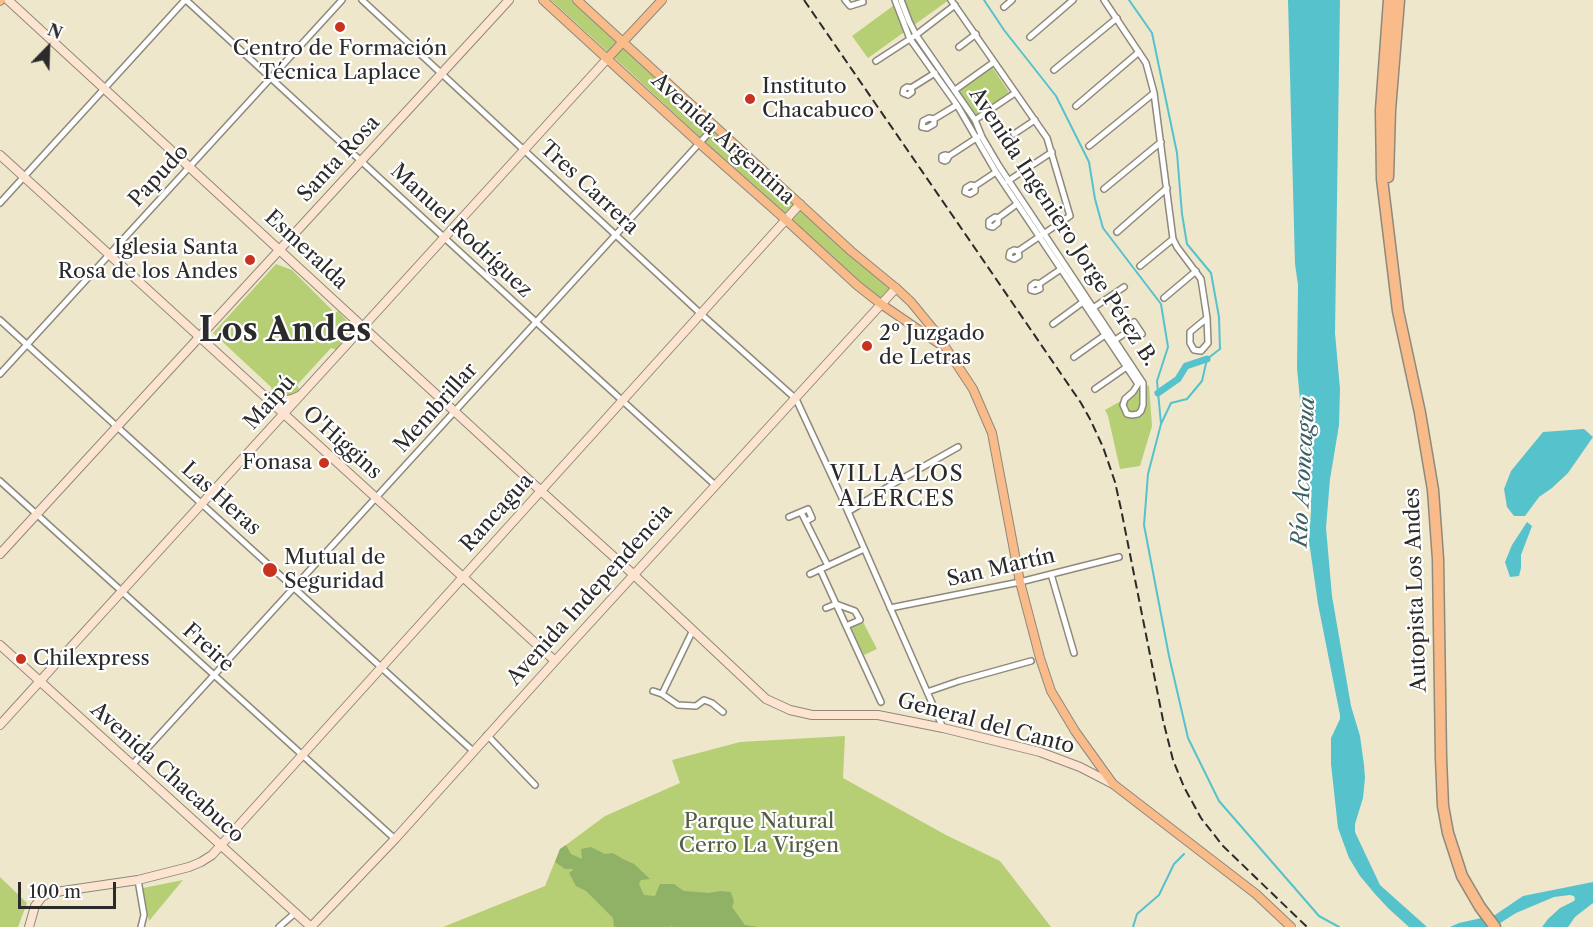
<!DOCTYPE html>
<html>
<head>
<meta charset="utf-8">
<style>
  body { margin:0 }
  #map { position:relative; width:1593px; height:927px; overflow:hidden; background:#efe7cc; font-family:"Libre Caslon Text",serif }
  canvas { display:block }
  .north { position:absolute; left:18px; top:18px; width:60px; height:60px; -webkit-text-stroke:4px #fff; paint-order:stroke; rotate:23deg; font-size:16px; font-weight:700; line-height:24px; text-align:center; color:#2b2b2b }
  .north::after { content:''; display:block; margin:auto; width:21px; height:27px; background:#2b2b2b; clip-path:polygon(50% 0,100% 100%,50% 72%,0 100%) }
  .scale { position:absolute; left:18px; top:882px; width:98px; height:27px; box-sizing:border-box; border:3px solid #2b2b2b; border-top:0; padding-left:8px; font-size:18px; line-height:21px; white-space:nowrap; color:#2b2b2b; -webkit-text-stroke:4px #fff; paint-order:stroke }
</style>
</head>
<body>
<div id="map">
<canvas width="1593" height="927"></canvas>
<div class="north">N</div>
<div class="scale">100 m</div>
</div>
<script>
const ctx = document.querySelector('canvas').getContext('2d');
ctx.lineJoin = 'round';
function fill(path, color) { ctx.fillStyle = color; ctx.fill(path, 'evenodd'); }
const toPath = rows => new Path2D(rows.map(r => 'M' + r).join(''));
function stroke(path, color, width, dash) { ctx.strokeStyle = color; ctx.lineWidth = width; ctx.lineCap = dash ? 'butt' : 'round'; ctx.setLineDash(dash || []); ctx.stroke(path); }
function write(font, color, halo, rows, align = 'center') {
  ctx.font = font + ' "Libre Caslon Text",serif'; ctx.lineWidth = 4.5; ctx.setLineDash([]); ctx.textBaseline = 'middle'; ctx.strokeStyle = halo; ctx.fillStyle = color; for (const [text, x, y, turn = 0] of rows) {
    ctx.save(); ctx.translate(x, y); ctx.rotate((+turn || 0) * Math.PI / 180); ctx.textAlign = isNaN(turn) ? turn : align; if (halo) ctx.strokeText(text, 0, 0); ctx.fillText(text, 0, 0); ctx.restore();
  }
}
const green = toPath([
  [551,0,575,0,845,246,890,289,880,302,857,284,631,73],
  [901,0,949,0,868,58,852,36],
  [992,67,1009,92,977,116,958,90],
  [276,264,292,270,335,313,338,311,350,324,346,340,337,350,331,348,297,385,300,391,294,396,283,398,273,396,271,387,213,333],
  [1149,385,1152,426,1140,466,1120,469,1108,416,1105,410],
  [863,622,877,649,864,655,851,627],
  [845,736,843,778,946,835,1000,861,1051,927,443,927,545,886,560,849,566,845,605,816,680,783,672,760,740,742],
  [0,877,27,903,18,927,0,927],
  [183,880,149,921,143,888]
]);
const forest = toPath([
  [566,845,571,854,582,859,581,849,591,847,605,854,613,853,623,859,634,864,650,879,641,880,639,884,644,895,655,896,660,884,674,884,684,891,698,892,709,893,720,891,731,892,734,902,732,907,745,925,758,927,673,927,672,926,670,927,614,927,613,918,586,891,576,886,569,873,574,869,565,869,555,862,560,849]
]);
const water = toPath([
  [1288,0,1340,0,1335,333,1340,389,1339,425,1330,479,1326,528,1332,596,1337,625,1351,706,1360,736,1364,765,1365,778,1363,798,1355,824,1355,832,1380,885,1427,927,1409,927,1389,909,1375,894,1360,876,1349,858,1338,828,1331,764,1331,738,1340,719,1340,715,1318,604,1309,541,1311,511,1309,466,1304,442,1297,368,1298,285,1295,264],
  [1584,429,1593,437,1568,473,1552,488,1539,497,1525,516,1514,516,1507,507,1504,489,1511,471,1543,432],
  [1527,522,1532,526,1521,555,1521,568,1519,576,1510,577,1505,562,1512,545],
  [1593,882,1593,903,1575,917,1568,927,1542,927,1548,919,1560,908,1574,901,1575,899,1574,896,1570,895,1554,897,1516,913,1494,927,1450,927,1459,923,1495,915,1523,896]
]);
const stream = toPath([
  [984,0,1004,30,1056,96,1089,162,1095,199,1103,228,1161,304,1168,347,1157,381,1161,424,1148,474,1144,525,1169,656,1188,738,1219,801,1319,916,1339,927],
  [1129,0,1152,33,1177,153,1182,214,1187,244,1211,273,1219,317,1220,349,1207,359,1202,381,1187,399,1171,403,1161,424],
  [1133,927,1137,914,1159,895,1174,864,1184,854]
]);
const canal = toPath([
  [1158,393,1178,379,1186,366,1207,359]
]);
const street = toPath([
  [186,0,536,322,715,485],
  [362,0,701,314,796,399,842,498,943,728],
  [845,0,850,6,863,2],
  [895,0,910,39,957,105,996,172,1138,384,1133,392,1125,399,1123,405,1127,414,1132,415,1138,414,1141,411,1143,405,1143,383,999,166,982,137,975,120,916,35,909,21,901,0],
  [951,0,1047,138,1070,216,1018,251,1014,250,1010,252,1009,257,1014,259,1019,256,1018,251],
  [1104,0,1146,63,1154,93,1173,239,1177,247,1201,279,1207,318,1208,343,1201,351,1194,350,1190,343,1190,332,1207,318],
  [1004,7,1012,0],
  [1030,37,1073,0],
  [959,47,976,34],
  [876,61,916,35,955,5],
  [1054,70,1117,18],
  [911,88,912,92,908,95,903,93,904,89,907,87,911,88,935,73],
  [955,90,994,62],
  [1076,106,1139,52],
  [934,119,934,124,927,128,922,127,923,121,929,118,934,119,957,105],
  [975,120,1015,93],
  [1014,134,1035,120],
  [1089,146,1154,93],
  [949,156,947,160,945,161,942,160,942,156,945,155,949,156,978,137],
  [1008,181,1052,152],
  [975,186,975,191,970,194,965,192,966,188,971,185,975,186,996,172],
  [1104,189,1161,142],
  [0,203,185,0],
  [998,218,998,223,993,227,989,226,989,221,995,217,998,218,1017,204],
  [1117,232,1167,188],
  [1140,266,1173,239],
  [1039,284,1040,289,1035,291,1031,290,1031,286,1035,283,1039,284,1061,269],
  [1164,298,1196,271],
  [0,320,473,751],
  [1134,322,1142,334],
  [1053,324,1083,302,1093,308,1124,287],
  [1115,340,1136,326],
  [1074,357,1105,335],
  [0,374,342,0],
  [1095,389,1128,366],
  [0,481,395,839],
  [801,512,828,566],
  [848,512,891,485,958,447],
  [789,517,808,509,812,518,806,521],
  [820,569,881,702],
  [810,574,864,549],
  [1051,574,1074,653],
  [826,608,836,604,855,611,860,620,846,626],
  [890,608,1020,582,1119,557],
  [693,630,662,694,678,705,696,706,704,700,712,703,723,712],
  [653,691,662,694],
  [927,692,959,681,1031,661],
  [487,735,535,785],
  [132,765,715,126],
  [138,880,144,915,141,927],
  [279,927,295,913]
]);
const secondary = toPath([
  [8,0,541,491,634,575,766,699,790,710,812,715,878,715,943,728,1040,752,1080,767,1113,784],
  [0,155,555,661],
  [268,397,280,401,292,399,299,396],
  [0,554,509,0],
  [0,645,311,927],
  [0,725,607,59],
  [29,927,35,906,42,897,49,893,138,880,189,867,201,862,212,855,800,204],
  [311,927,395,839,555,661,896,288]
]);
const primary = toPath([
  [543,0,699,143,786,220,858,286,881,304,941,345],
  [577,0,851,251,896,288,911,302,934,330,973,389,992,433,1020,582,1040,658,1051,691,1075,731,1113,784,1256,894,1291,927],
  [0,1,1,0],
  [607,59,662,0]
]);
const highway = toPath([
  [1389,0,1381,110,1382,179,1398,311,1420,413,1433,490,1438,559,1441,758,1443,806,1448,833,1462,876,1480,907,1495,927],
  [1388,177,1390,110,1399,0]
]);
const rail = toPath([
  [804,0,957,222,1081,403,1090,419,1103,447,1115,482,1121,509,1163,720,1173,760,1184,787,1201,818,1223,846,1307,927]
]);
const markers = [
  [340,27,6,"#c8321e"],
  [750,99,6,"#c8321e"],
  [250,260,6,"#c8321e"],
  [867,346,6,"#c8321e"],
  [324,463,6,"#c8321e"],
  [270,570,8,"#c8321e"],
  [21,659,6,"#c8321e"]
];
const poiNames = [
  ["Centro de Formación",340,49,"center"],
  ["Técnica Laplace",340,73,"center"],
  ["Instituto",762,87],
  ["Chacabuco",762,111],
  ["Iglesia Santa",238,248,"right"],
  ["Rosa de los Andes",238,272,"right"],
  ["2º Juzgado",879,334],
  ["de Letras",879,358],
  ["Fonasa",312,463,"right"],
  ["Mutual de",284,558],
  ["Seguridad",284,582],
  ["Chilexpress",33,659]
];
const streetNames = [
  ["Avenida Argentina",723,139,42],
  ["Santa Rosa",339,159,-47],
  ["Papudo",159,176,-47],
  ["Tres Carrera",589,188,43],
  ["Avenida Ingeniero Jorge Pérez B.",1063,227,57],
  ["Manuel Rodríguez",461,231,43],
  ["Esmeralda",306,250,43],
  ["Maipú",270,403,-48],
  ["Membrillar",436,408,-48],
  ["O'Higgins",342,443,42],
  ["Las Heras",221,499,42],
  ["Rancagua",497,513,-48],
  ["San Martín",1001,568,-13],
  ["Autopista Los Andes",1416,590,-92],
  ["Avenida Independencia",590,595,-48],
  ["Freire",208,648,42],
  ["General del Canto",986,724,15],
  ["Avenida Chacabuco",167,773,42]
];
const parkNames = [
  ["Parque Natural",759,822],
  ["Cerro La Virgen",759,846]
];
const waterNames = [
  ["Río Aconcagua",1304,472,-87]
];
const neighbourhoodNames = [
  ["VILLA LOS",897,475],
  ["ALERCES",897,500]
];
const townNames = [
  ["Los Andes",285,331]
];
fill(green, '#b6cf74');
fill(forest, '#90b266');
fill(water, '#55c2cc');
stroke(stream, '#55c2cc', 2);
stroke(canal, '#55c2cc', 7);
stroke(street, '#8d897c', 8);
stroke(secondary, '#8d897c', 10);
stroke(primary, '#8d897c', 10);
stroke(highway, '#8d897c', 13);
stroke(street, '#fff', 5);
stroke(secondary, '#fde4d1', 8);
stroke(primary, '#fabb8b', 8);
stroke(highway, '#fabb8b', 10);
stroke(rail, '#2b2b2b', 2, [9, 4.5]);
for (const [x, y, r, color] of markers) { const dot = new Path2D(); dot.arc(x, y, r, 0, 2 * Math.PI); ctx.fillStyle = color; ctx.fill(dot); stroke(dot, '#fff', 2); }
write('21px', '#2b2b2b', '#fff', poiNames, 'left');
write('21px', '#2b2b2b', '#fff', streetNames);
write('21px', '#555c41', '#fff', parkNames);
write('italic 22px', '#3a6063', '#fff', waterNames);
ctx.letterSpacing = '1.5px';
write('22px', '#2b2b2b', '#fff', neighbourhoodNames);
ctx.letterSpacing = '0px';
write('bold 33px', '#2b2b2b', '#fff', townNames);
</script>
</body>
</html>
